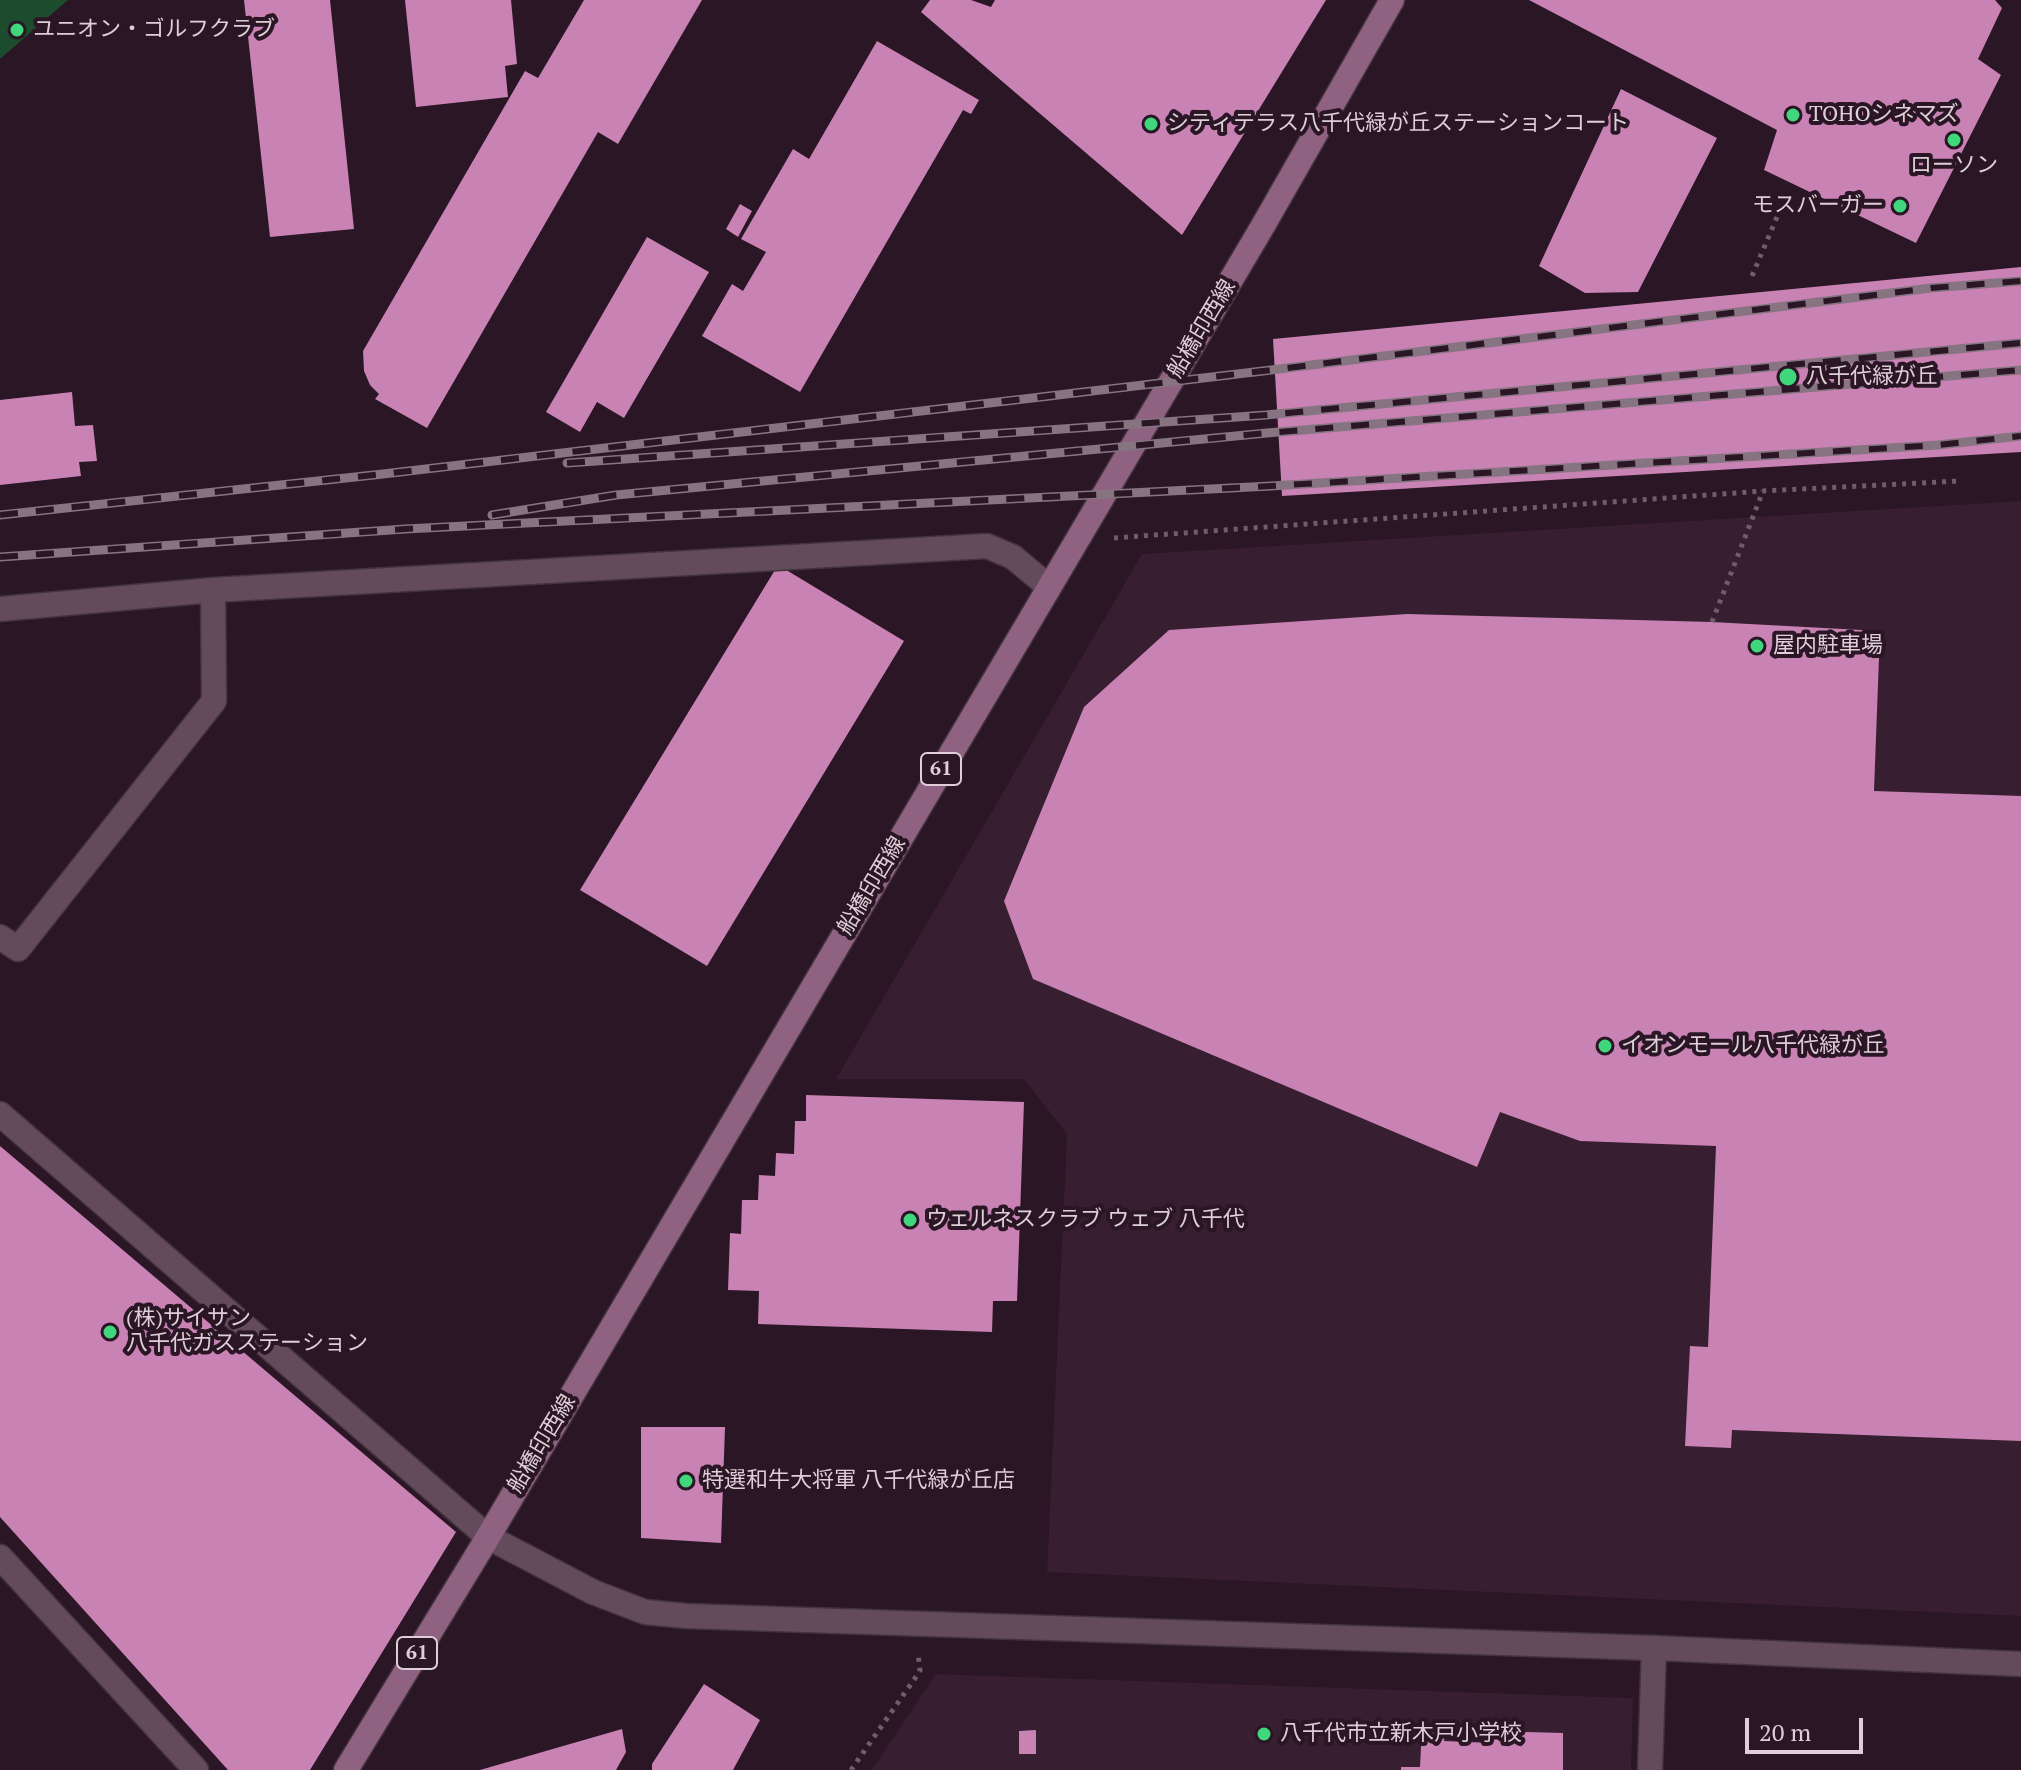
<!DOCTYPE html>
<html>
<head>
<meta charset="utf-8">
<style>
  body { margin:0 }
  #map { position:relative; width:2021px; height:1770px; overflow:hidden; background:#2a1624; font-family:"PT Serif",serif }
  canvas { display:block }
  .scale { position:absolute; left:1745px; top:1718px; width:118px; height:36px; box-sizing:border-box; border:4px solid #ddced8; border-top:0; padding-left:10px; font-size:24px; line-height:28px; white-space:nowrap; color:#ddced8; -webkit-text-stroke:6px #2a1624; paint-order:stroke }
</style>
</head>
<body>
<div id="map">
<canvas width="2021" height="1770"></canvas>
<div class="scale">20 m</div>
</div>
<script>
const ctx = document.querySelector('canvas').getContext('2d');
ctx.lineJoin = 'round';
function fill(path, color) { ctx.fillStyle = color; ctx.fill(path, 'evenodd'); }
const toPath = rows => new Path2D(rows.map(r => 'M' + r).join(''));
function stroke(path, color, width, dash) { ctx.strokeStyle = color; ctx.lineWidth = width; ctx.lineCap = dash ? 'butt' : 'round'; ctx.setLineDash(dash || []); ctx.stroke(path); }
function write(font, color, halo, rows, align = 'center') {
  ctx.font = font + ' "PT Serif","Noto Sans JP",serif'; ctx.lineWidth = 8; ctx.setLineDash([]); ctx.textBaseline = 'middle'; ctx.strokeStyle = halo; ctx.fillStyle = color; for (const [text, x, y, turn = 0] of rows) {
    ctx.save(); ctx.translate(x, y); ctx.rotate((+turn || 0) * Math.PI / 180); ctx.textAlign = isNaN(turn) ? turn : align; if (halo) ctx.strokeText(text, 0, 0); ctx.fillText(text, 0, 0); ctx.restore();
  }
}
const built = toPath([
  [2021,501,2021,1616,1047,1572,1067,1134,1024,1079,836,1079,1142,554],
  [936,1674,1633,1698,1631,1770,872,1770]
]);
const green = toPath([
  [0,0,68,0,0,59]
]);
const building = toPath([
  [244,0,330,0,354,229,270,237],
  [405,0,511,0,517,64,505,66,508,97,416,107],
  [584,0,702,0,618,144,598,132,427,428,375,399,379,394,370,385,364,371,363,351,525,71,538,78],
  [930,0,971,0,991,7,995,0,1326,0,1182,235,921,12],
  [1529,0,1995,0,2002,8,1978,59,2001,75,1916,243,1764,170,1777,130],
  [877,41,979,100,971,114,963,110,800,392,702,336,732,284,743,291,766,252,741,239,793,149,809,159],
  [1621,89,1717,138,1638,292,1585,293,1539,266],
  [740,204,752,211,738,237,726,229],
  [647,237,709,272,624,418,597,402,580,432,546,412],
  [2021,267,2021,452,1282,496,1273,339],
  [72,392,75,426,93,425,97,461,79,462,81,476,0,485,0,400],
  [778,565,904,641,707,966,580,890],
  [1407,614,1712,622,1880,631,1874,791,2021,796,2021,1441,1732,1430,1731,1448,1685,1446,1690,1346,1708,1347,1716,1146,1580,1141,1500,1112,1477,1167,1033,979,1004,901,1084,707,1169,630],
  [806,1095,1024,1102,1017,1301,993,1301,992,1332,758,1324,759,1291,728,1290,730,1233,741,1234,742,1200,758,1200,759,1175,775,1176,776,1153,794,1154,795,1121,806,1121],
  [0,1146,456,1532,310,1770,228,1770,0,1517],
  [641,1427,725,1427,721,1543,641,1538],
  [704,1684,760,1720,733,1770,652,1770,652,1764],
  [1422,1728,1445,1729,1444,1741,1491,1743,1491,1731,1563,1733,1563,1770,1401,1770,1401,1767,1420,1767],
  [622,1729,626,1752,616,1770,480,1770],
  [1036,1730,1036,1754,1019,1754,1019,1731]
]);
const path = toPath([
  [1752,276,1777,217],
  [1114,538,1763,491,1959,481],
  [1712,622,1763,491],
  [851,1770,920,1671,918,1653]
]);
const street = toPath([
  [0,609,213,590,987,546,1013,557,1049,587],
  [0,937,18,949,214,701,213,590],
  [0,1114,488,1537],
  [0,1557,196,1770],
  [1650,1770,1654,1648]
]);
const secondary = toPath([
  [488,1537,593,1592,645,1612,686,1616,1654,1648,2021,1664]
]);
const primary = toPath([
  [346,1770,488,1537,1264,224,1392,0]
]);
const rail = toPath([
  [567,463,1266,415,2021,343],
  [0,515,383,474,1263,371,1931,288,2021,281],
  [492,515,616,495,1267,433,2021,370],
  [0,557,405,529,1271,486,1938,445,2021,436]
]);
const markers = [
  [17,30,8,"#40d77c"],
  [1793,115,8,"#40d77c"],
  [1151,124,8,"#40d77c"],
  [1954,140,8,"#40d77c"],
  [1900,206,8,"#40d77c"],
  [1788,377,10,"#40d77c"],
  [1757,646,8,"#40d77c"],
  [1605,1046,8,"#40d77c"],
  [910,1220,8,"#40d77c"],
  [110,1332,8,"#40d77c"],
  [686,1481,8,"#40d77c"],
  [1264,1734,8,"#40d77c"]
];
const shields = [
  [941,769,40],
  [417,1653,40]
];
const shieldNames = [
  ["61",941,769],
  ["61",417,1653]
];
const poiNames = [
  ["ユニオン・ゴルフクラブ",33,30],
  ["TOHOシネマズ",1809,115],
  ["シティテラス八千代緑が丘ステーションコート",1167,124],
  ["ローソン",1954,166,"center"],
  ["モスバーガー",1884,206,"right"],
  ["八千代緑が丘",1806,377],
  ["屋内駐車場",1773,646],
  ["イオンモール八千代緑が丘",1621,1046],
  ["ウェルネスクラブ ウェブ 八千代",926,1220],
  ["(株)サイサン",126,1319],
  ["八千代ガスステーション",126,1344],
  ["特選和牛大将軍 八千代緑が丘店",702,1481],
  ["八千代市立新木戸小学校",1280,1734]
];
const streetNames = [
  ["船橋印西線",1202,329,-59],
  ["船橋印西線",872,886,-59],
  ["船橋印西線",542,1444,-59]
];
fill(built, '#371e30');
fill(green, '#1c4b2d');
fill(building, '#c982b4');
stroke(street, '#43333e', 27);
stroke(secondary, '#43333e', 27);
stroke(primary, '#43333e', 27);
stroke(path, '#6f5d69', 5, [4, 6]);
stroke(street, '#634b5b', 24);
stroke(secondary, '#634b5b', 24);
stroke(primary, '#8f6281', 24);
stroke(rail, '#867480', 9);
stroke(rail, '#2a1624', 6, [18]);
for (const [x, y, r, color] of markers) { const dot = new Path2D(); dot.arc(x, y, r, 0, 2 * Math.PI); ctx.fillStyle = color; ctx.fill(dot); stroke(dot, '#2a1624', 3); }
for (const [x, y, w] of shields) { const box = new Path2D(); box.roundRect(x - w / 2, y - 16, w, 32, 6); ctx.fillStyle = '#2a1624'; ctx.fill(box); stroke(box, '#ddced8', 2); }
write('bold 20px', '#ddced8', null, shieldNames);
write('22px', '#ddced8', '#2a1624', poiNames, 'left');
write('22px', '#ddced8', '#2a1624', streetNames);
</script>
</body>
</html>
